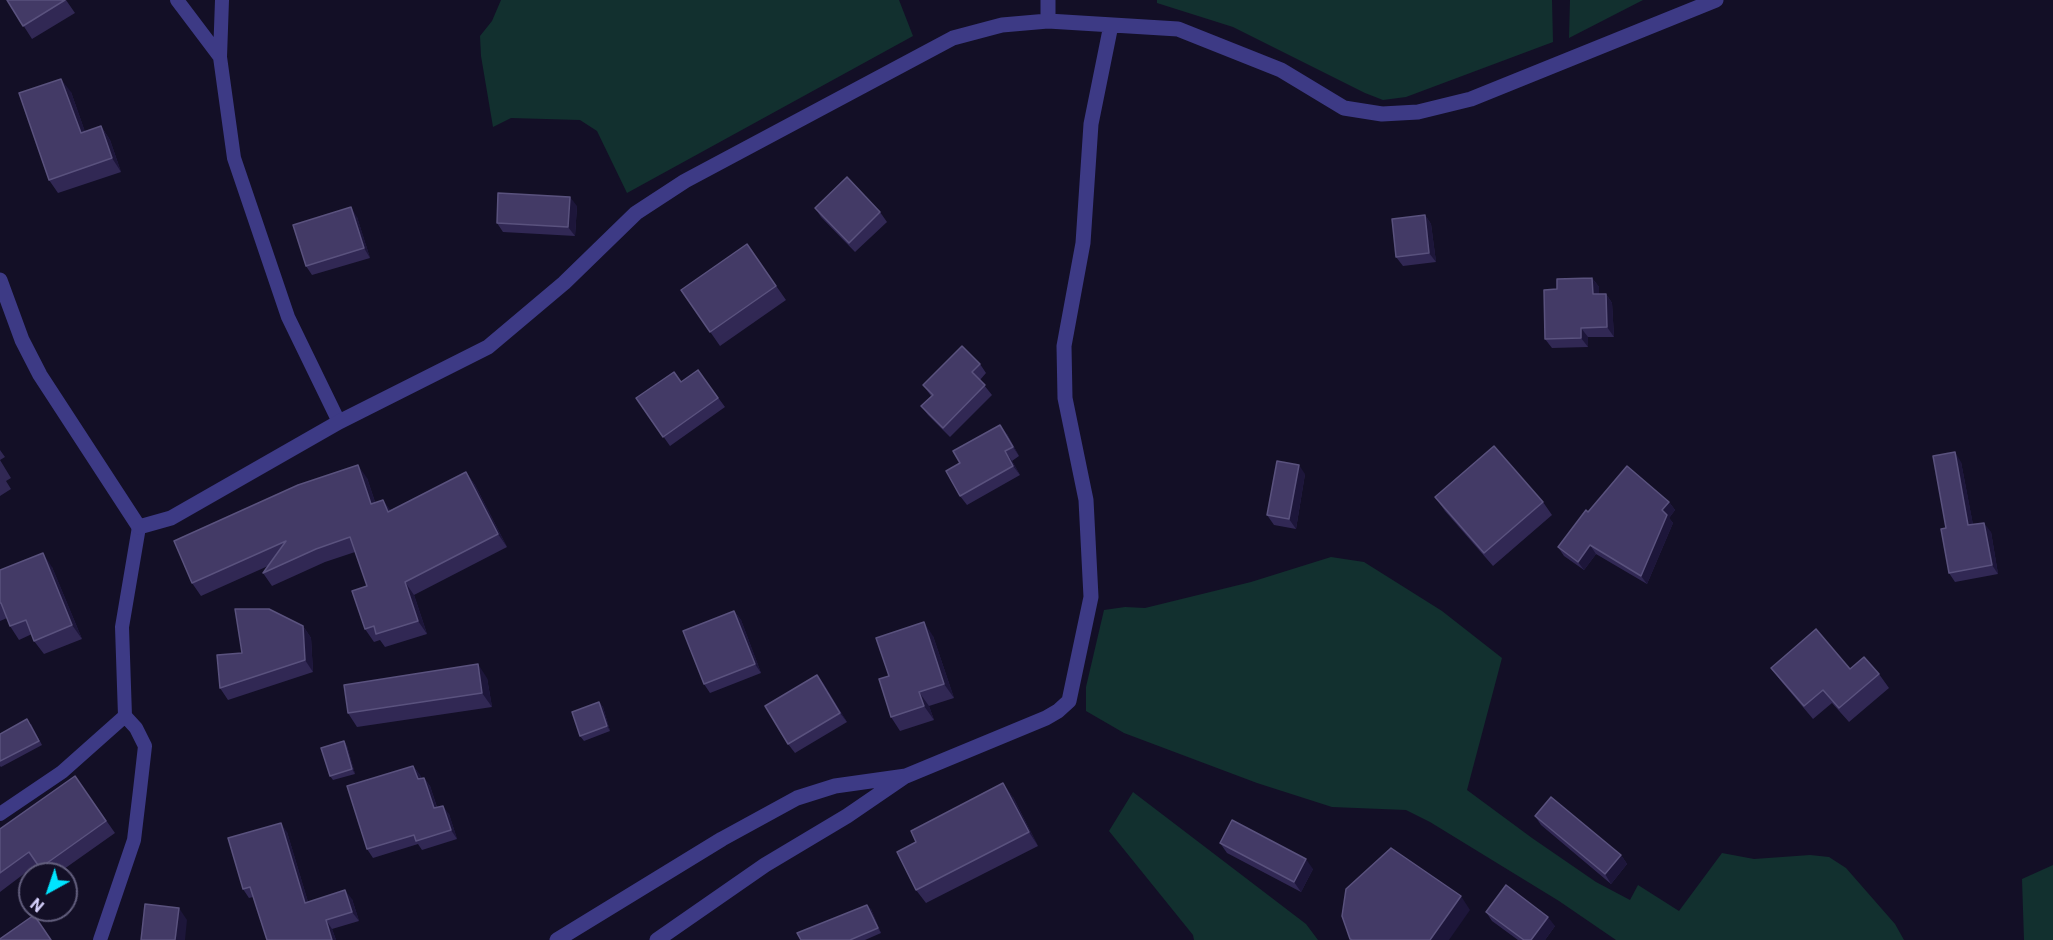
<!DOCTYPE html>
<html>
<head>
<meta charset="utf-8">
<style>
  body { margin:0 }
  #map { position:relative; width:2053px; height:940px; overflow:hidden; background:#130f26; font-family:Roboto,sans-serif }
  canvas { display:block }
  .north { position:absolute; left:18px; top:862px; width:60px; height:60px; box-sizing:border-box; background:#130f26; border:2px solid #625e7d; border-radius:50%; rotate:220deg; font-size:16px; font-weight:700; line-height:24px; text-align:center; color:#d9d4ff }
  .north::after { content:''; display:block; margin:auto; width:21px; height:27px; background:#00e5ff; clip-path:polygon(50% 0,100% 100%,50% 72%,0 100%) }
</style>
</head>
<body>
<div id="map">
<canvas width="2053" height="940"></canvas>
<div class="north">N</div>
</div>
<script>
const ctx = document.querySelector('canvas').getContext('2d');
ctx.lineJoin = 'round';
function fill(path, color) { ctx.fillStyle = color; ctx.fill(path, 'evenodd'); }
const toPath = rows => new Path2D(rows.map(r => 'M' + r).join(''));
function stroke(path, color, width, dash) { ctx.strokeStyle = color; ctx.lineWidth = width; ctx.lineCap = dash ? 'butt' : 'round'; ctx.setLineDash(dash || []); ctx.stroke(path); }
const green = toPath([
  [501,0,899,0,913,36,627,193,597,131,580,120,511,118,493,127,481,56,480,36,492,21],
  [1157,0,1552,0,1553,42,1406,97,1383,100,1365,93,1233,27,1157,3],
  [1570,0,1643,0,1569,38],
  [1331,557,1364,562,1442,611,1502,658,1467,790,1532,838,1596,882,1630,900,1638,885,1679,911,1722,853,1754,859,1810,855,1829,857,1846,868,1895,924,1904,940,1616,940,1559,901,1430,822,1406,810,1332,807,1257,783,1124,733,1086,711,1086,687,1104,610,1125,607,1145,608,1251,582],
  [1133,792,1306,924,1318,940,1194,940,1193,935,1109,831],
  [2053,865,2053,940,2024,940,2022,879]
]);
const service = toPath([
  [177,0,220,57],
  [222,0,220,57,234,158,288,317,339,422],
  [0,814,62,772,125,716,122,627,139,527],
  [100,940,134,840,140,790,145,746,136,728,125,716]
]);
const minor = toPath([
  [1048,0,1048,21],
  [0,280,22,340,40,375,139,527,171,518,339,422,488,347,564,283,636,213,685,181,953,38,1002,25,1048,21,1178,29,1281,70,1344,108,1382,114,1418,112,1471,99,1716,0],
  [557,940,722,839,797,798,835,786,906,776,1046,718,1058,711,1069,701,1091,597,1086,500,1065,398,1064,346,1083,243,1091,124,1111,25],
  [657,940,765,865,847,816,904,777]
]);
const wall = toPath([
  [7,0,66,0,75,13,32,39],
  [71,92,85,132,101,126,110,140,121,172,58,193,49,180],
  [577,206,575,236,503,232,497,223],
  [815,208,880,212,887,222,855,252,821,217],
  [1425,215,1431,224,1436,262,1403,266,1396,257],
  [357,217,370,258,312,275,306,266],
  [747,244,786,300,720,346,681,290],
  [1592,278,1599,287,1599,294,1606,294,1612,303,1614,337,1588,337,1588,347,1552,348,1545,339,1557,289],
  [980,364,986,373,980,380,992,395,950,437,928,415,921,406,931,396,923,385],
  [698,370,725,407,670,446,636,398,681,382],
  [1007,434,1019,456,1012,461,1020,475,967,505,960,496,960,463],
  [0,450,5,457,0,460],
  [0,460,11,478,6,481,11,489,0,496],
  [1961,462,1973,525,1991,532,1998,574,1955,582,1949,573,1946,528],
  [466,472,475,485,507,547,414,595,427,634,385,647,380,640,374,642,365,629,367,586,355,552,325,562,272,586,263,573,268,566,201,596,192,583,367,478,375,502,391,510],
  [1305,474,1296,529,1274,525,1267,515],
  [1435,497,1543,502,1552,515,1493,566,1445,511],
  [1669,502,1675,510,1669,518,1673,523,1647,584,1596,554,1584,570,1564,556,1558,547,1588,512],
  [52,567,82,639,44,654,34,641,32,634,19,640,10,626,7,618,0,621,0,570],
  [734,611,741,620,761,673,710,693,704,684],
  [303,626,311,638,313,672,228,700,220,688,242,653],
  [933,636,954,698,929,706,934,720,900,731,891,717,889,676],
  [1771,668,1850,669,1879,674,1889,688,1849,722,1832,703,1813,719,1781,681],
  [817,675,847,722,795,753,788,744],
  [487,678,492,707,357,727,348,713],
  [599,702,603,707,610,731,584,741,580,736],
  [31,724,42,745,1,767,0,766,0,734],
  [344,741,347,746,355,774,333,780,330,776],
  [413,766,420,775,421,778,424,778,430,786,437,807,449,814,457,839,422,850,418,844,373,858,367,849],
  [75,776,115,833,57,874,44,874,37,864,0,892,0,829],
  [1013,797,1038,846,926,903,916,890],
  [1535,816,1621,855,1627,864,1611,884,1541,825],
  [287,832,308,902,352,899,359,921,332,929,336,940,267,940,253,897,249,898,243,889],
  [1220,843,1313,869,1301,892,1227,853],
  [871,909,881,933,865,940,801,940],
  [1486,912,1555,926,1545,940,1518,940,1492,921]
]);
const shadedWall = toPath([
  [61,79,71,92,90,146,81,133],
  [101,126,110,140,121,172,112,158],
  [570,197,577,206,575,236,568,227],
  [351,207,357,217,370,258,364,248],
  [1425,215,1431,224,1436,262,1429,253],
  [1592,278,1599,287,1599,303,1593,294],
  [1606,294,1612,303,1614,337,1607,327],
  [1581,328,1588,337,1588,347,1581,338],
  [1000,425,1007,434,1019,456,1013,447],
  [1005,451,1012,461,1020,475,1013,466],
  [1955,452,1961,462,1975,535,1968,525],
  [358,465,367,478,380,517,371,504],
  [1299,465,1305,474,1296,529,1289,519],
  [466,472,475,485,507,547,498,534],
  [383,500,392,512,388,512],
  [1669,502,1675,510,1669,518,1673,523,1647,584,1641,576,1662,510],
  [1984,523,1991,532,1998,574,1992,565],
  [1590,545,1596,554,1584,570,1578,562],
  [43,553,52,567,82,639,72,625],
  [405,582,414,595,427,634,418,621],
  [734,611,741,620,761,673,755,664],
  [924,622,933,636,954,698,944,684],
  [303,626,311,638,313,672,305,660],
  [478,664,487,678,492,707,482,693],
  [817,675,824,684,847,722,840,713],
  [919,692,929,706,934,720,924,706],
  [599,702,603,707,610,731,607,726],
  [344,741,347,746,355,774,352,769],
  [413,766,420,775,424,788,418,779],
  [424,778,430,786,440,817,434,808],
  [1003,783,1013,797,1038,846,1029,832],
  [443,806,449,814,457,839,451,830],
  [281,823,287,832,311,912,305,903],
  [1621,855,1627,864,1611,884,1605,874],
  [1306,859,1313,869,1301,892,1294,882],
  [345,890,352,899,359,921,352,912],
  [1461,896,1470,910,1449,940,1430,940],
  [867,905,871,909,881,933,878,928],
  [179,908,187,920,185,940,175,940],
  [1548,917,1555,926,1545,940,1531,940],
  [326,920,332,929,336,940,332,940]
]);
const building = toPath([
  [7,0,65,0,23,26,7,0],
  [61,79,81,133,101,126,112,158,49,180,19,93,61,79],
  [847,177,880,212,849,243,815,208,847,177],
  [498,193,570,197,568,227,497,223,498,193],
  [351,207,364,248,306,266,293,225,351,207],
  [1425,215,1429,253,1396,257,1392,219,1425,215],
  [747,244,776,286,710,332,681,290,747,244],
  [1592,278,1593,294,1606,294,1607,327,1581,328,1581,338,1545,339,1544,290,1557,289,1557,279,1592,278],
  [962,346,980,364,972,372,985,385,943,428,921,406,933,395,923,385,962,346],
  [698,370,718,398,663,437,636,398,674,372,681,382,698,370],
  [1000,425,1013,447,1005,451,1013,466,960,496,946,471,960,463,953,451,1000,425],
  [1494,446,1543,502,1484,553,1435,497,1494,446],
  [1955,452,1968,525,1984,523,1992,565,1949,573,1941,529,1946,528,1933,456,1955,452],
  [1277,461,1299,465,1289,519,1267,515,1277,461],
  [358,465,371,504,383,500,388,512,466,472,498,534,405,582,418,621,376,634,374,626,365,629,352,591,367,586,350,537,316,549,263,573,286,541,192,583,174,541,298,485,358,465],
  [1627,466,1669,502,1662,510,1667,515,1641,576,1590,545,1578,562,1558,547,1586,510,1588,512,1627,466],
  [43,553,72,625,34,641,26,620,10,626,1,603,0,603,0,570,43,553],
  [235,609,269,609,303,626,305,660,220,688,217,655,242,653,235,609],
  [734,611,755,664,704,684,683,631,734,611],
  [924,622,944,684,919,692,924,706,891,717,879,679,889,676,876,638,924,622],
  [1816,629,1850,669,1864,657,1879,674,1839,708,1823,690,1804,706,1771,668,1816,629],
  [478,664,482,693,348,713,344,685,478,664],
  [817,675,840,713,788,744,765,706,817,675],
  [599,702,607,726,580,736,572,712,599,702],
  [27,719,39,741,0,761,0,734,27,719],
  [344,741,352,769,330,776,321,748,344,741],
  [413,766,418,779,424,778,434,808,443,806,451,830,416,841,414,835,367,849,347,786,413,766],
  [75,776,106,821,40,868,29,852,0,873,0,829,75,776],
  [1003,783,1029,832,916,890,897,852,916,842,911,831,1003,783],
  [1551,797,1621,855,1605,874,1535,816,1551,797],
  [1232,820,1306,859,1294,882,1220,843,1232,820],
  [281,823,305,903,345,890,352,912,326,920,332,940,267,940,250,887,243,889,228,838,281,823],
  [1391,848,1461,896,1430,940,1352,940,1350,939,1342,916,1346,889,1391,848],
  [1506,885,1548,917,1531,940,1524,940,1486,912,1506,885],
  [145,904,179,908,175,940,141,940,145,904],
  [867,905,878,928,850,940,801,940,797,933,867,905],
  [34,915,51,940,0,940,0,939,34,915]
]);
fill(green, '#12302f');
stroke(service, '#3d3a85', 14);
stroke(minor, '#3d3a85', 15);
fill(wall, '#312854');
fill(shadedWall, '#1d163a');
fill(building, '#433a66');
stroke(building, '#5a527e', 1.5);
</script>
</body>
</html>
